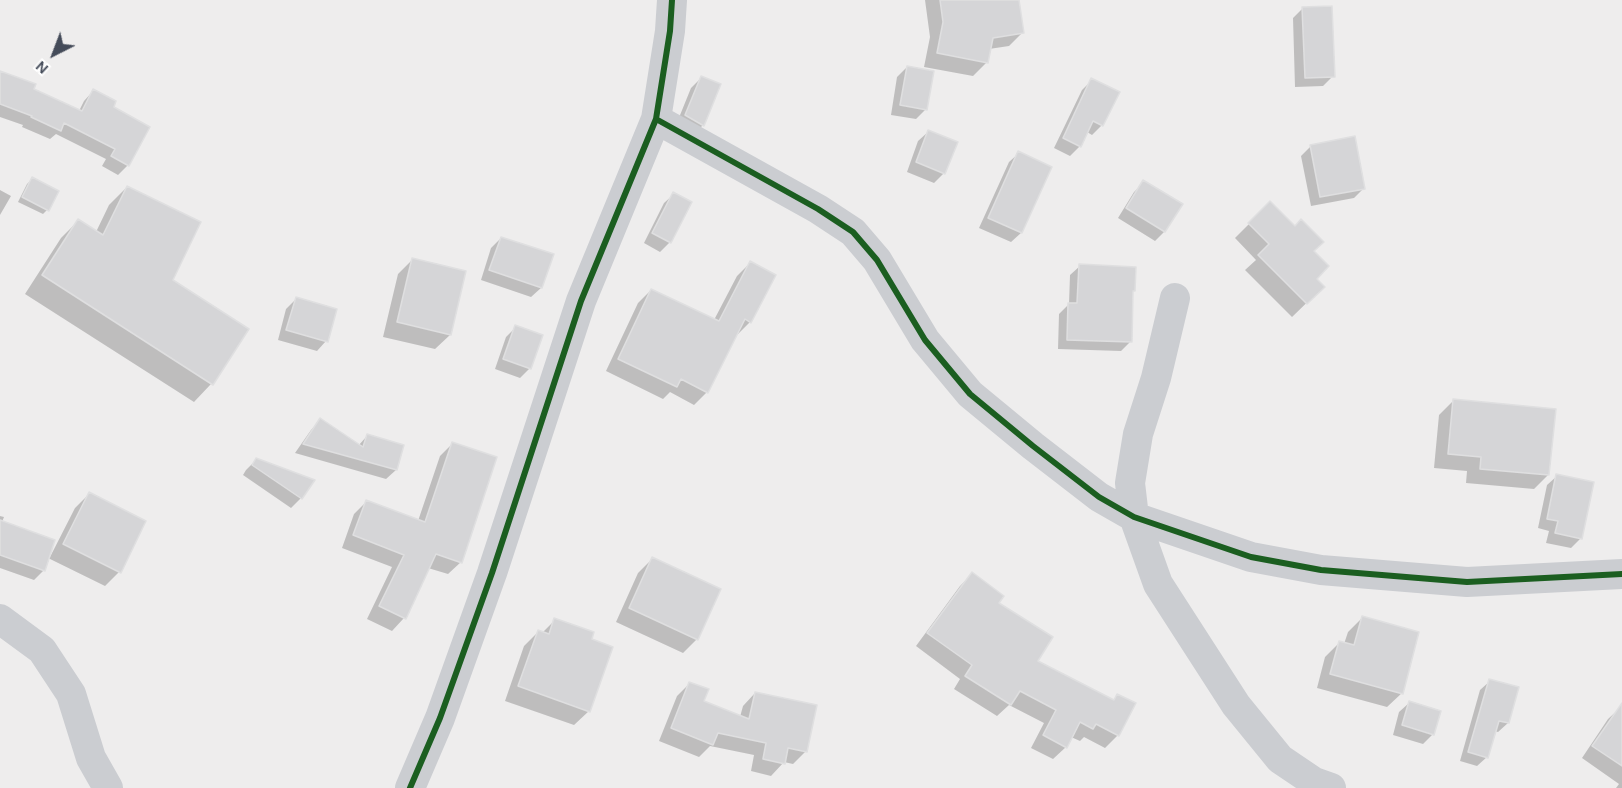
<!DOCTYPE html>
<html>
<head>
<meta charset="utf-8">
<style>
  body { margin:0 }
  #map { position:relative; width:1622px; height:788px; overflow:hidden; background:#eeeded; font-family:Karla,sans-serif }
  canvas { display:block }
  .north { position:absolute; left:24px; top:24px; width:60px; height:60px; -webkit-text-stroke:4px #fff; paint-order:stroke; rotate:222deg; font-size:16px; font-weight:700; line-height:24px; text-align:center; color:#444b59 }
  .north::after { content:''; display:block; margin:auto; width:21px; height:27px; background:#444b59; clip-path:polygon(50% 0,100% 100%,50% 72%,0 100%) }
</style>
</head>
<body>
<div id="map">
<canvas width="1622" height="788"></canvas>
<div class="north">N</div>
</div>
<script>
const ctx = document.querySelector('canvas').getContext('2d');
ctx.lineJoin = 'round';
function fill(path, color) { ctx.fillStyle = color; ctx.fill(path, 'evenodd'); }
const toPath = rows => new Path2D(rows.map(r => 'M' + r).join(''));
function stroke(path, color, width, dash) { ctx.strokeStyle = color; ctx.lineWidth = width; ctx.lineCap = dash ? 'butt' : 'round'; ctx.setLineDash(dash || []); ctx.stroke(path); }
const shadow = toPath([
  [1017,0,1023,32,1009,46,989,49,987,62,973,76,924,67,930,37,925,0],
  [1303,8,1333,76,1323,86,1295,87,1293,18],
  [907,67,926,109,916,119,891,115,897,77],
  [0,74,79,111,84,101,93,91,112,107,128,165,118,175,102,166,106,159,56,134,50,139,22,127,23,125,0,117],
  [701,78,703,125,693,135,676,125,691,88],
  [1092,80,1102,125,1092,135,1087,132,1080,146,1070,156,1054,148,1082,90],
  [928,132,944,173,934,183,907,172,918,141],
  [1311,146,1363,189,1354,198,1311,206,1301,156],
  [1019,153,1050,167,1021,233,1011,242,979,228,1009,162],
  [32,179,47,210,43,214,18,202,27,184],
  [1144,182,1164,232,1155,241,1118,218,1134,192],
  [127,187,171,280,247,329,211,384,194,402,25,294,61,238,78,221,96,232,109,205],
  [0,190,11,196,0,215],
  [674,194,670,242,660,252,644,243,664,203],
  [1270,203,1312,251,1315,279,1323,287,1292,317,1245,270,1256,260,1235,238],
  [501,238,541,288,531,297,481,280,491,248],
  [413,259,450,335,435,349,383,337,398,274],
  [750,263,750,322,738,334,736,334,707,392,694,405,670,392,663,399,606,371,638,303,651,290,714,320,737,276],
  [1080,266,1133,291,1131,293,1131,341,1121,351,1058,349,1059,314,1069,304,1070,275],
  [296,299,326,341,317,351,278,340,286,309],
  [516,327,530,368,520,378,495,369,506,337],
  [1453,401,1548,475,1534,489,1466,483,1467,471,1434,468,1439,415],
  [320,420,358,446,367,436,396,470,386,479,295,453,311,430],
  [452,444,461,562,448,574,428,568,404,618,392,631,367,619,392,567,342,548,354,514,367,501,418,521,440,456],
  [256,460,301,498,291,508,243,475,246,470],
  [1557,476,1580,539,1571,548,1546,543,1549,531,1538,528,1547,485],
  [89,494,119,572,105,586,48,558,44,570,34,580,0,568,0,516,4,517,2,522,50,557,75,508],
  [652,559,697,639,683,653,616,622,638,573],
  [972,574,996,603,1036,662,1112,701,1118,695,1118,735,1105,748,1084,737,1080,741,1071,737,1066,747,1053,759,1031,748,1044,723,1009,705,997,716,954,689,960,679,916,646,960,586],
  [1362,618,1402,693,1387,707,1317,688,1325,657,1340,642,1344,644,1348,632],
  [555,620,590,640,589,711,574,725,505,701,524,646,539,631,542,633],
  [1490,681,1508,723,1498,732,1494,731,1487,757,1477,766,1460,761,1480,690],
  [689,684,702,702,740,717,743,706,755,693,806,751,793,764,784,762,771,776,751,771,754,755,710,746,699,757,659,741,677,696],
  [1409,703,1433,734,1423,744,1393,735,1399,712],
  [1620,708,1622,709,1622,788,1616,788,1619,784,1582,758,1608,719]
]);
const building = toPath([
  [940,0,1019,0,1024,33,993,38,988,63,937,53,943,22,940,0],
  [1332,6,1335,77,1305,78,1302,7,1332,6],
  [907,66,934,71,927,110,900,105,907,66],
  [0,71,36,84,34,89,82,111,93,89,116,101,114,107,150,127,129,166,111,156,115,149,64,123,61,131,31,117,32,116,0,104,0,71],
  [701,76,721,84,704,126,685,115,701,76],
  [1091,78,1120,92,1103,126,1093,121,1081,147,1063,138,1091,78],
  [928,130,958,142,945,174,916,162,928,130],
  [1355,136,1365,189,1320,197,1310,145,1355,136],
  [1018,151,1052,167,1022,233,988,218,1018,151],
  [32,177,59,191,49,211,22,197,32,177],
  [1143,180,1183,204,1165,232,1126,208,1143,180],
  [127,186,201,222,173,280,249,329,213,385,42,275,78,219,103,235,127,186],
  [673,192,692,202,671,243,652,233,673,192],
  [1270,201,1295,226,1301,219,1324,242,1314,251,1329,266,1317,279,1325,287,1307,304,1258,255,1269,244,1248,223,1270,201],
  [501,237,554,254,542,288,489,270,501,237],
  [412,258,466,271,451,335,397,322,412,258],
  [750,261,776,275,751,323,745,319,708,393,681,379,677,387,618,359,651,289,719,321,750,261],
  [1079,264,1136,267,1135,291,1133,291,1132,342,1067,340,1068,303,1077,303,1079,264],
  [296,297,337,309,328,342,286,330,296,297],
  [515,325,543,335,531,369,503,359,515,325],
  [1453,399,1556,409,1549,475,1480,469,1481,457,1448,454,1453,399],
  [320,418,363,447,367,434,404,445,397,470,303,444,320,418],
  [452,442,497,457,462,563,436,554,406,619,379,606,404,555,353,535,366,500,425,522,452,442],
  [256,458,315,480,302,499,252,465,256,458],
  [1556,474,1594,482,1582,539,1555,533,1558,521,1547,519,1556,474],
  [89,492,146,521,121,573,63,544,89,492],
  [0,520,55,540,45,571,0,555,0,520],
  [652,557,721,589,698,640,629,608,652,557],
  [972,572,1004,596,999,603,1053,637,1038,661,1114,700,1117,694,1136,703,1119,736,1096,724,1093,729,1080,722,1067,748,1043,735,1056,710,1020,691,1011,705,965,676,972,665,927,633,972,572],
  [1362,616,1419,632,1403,694,1330,674,1339,641,1354,645,1362,616],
  [554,618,594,632,592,639,613,647,590,712,518,686,538,630,549,634,554,618],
  [1489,679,1519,687,1509,723,1499,721,1488,758,1468,752,1489,679],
  [689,682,709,689,704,701,749,719,755,692,817,705,807,752,788,748,785,764,763,759,766,743,718,733,713,745,671,728,689,682],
  [1409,701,1441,711,1434,735,1402,725,1409,701],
  [1622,703,1622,766,1592,746,1622,703]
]);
const minor = toPath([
  [656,119,818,209,853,232,877,260,925,340,970,394,1033,446,1099,497,1134,517,1251,557,1321,570,1467,582,1622,574],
  [1175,298,1156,378,1138,434,1130,483,1134,517,1158,584,1236,705,1280,759,1314,782,1331,788],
  [0,619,42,650,71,694,91,758,108,788],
  [410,788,440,718,492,573,581,301,656,119,670,31,672,0]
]);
const cycleway = toPath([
  [656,119,818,209,853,232,877,260,925,340,970,394,1033,446,1099,497,1134,517,1251,557,1321,570,1467,582,1622,574],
  [410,788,440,718,492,573,581,301,656,119,670,31,672,0]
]);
fill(shadow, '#0003');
fill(building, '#d5d5d7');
stroke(building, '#dfdfe0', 1.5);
stroke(minor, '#cbcdd1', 30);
stroke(cycleway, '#1b5e20', 6);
</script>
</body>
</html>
